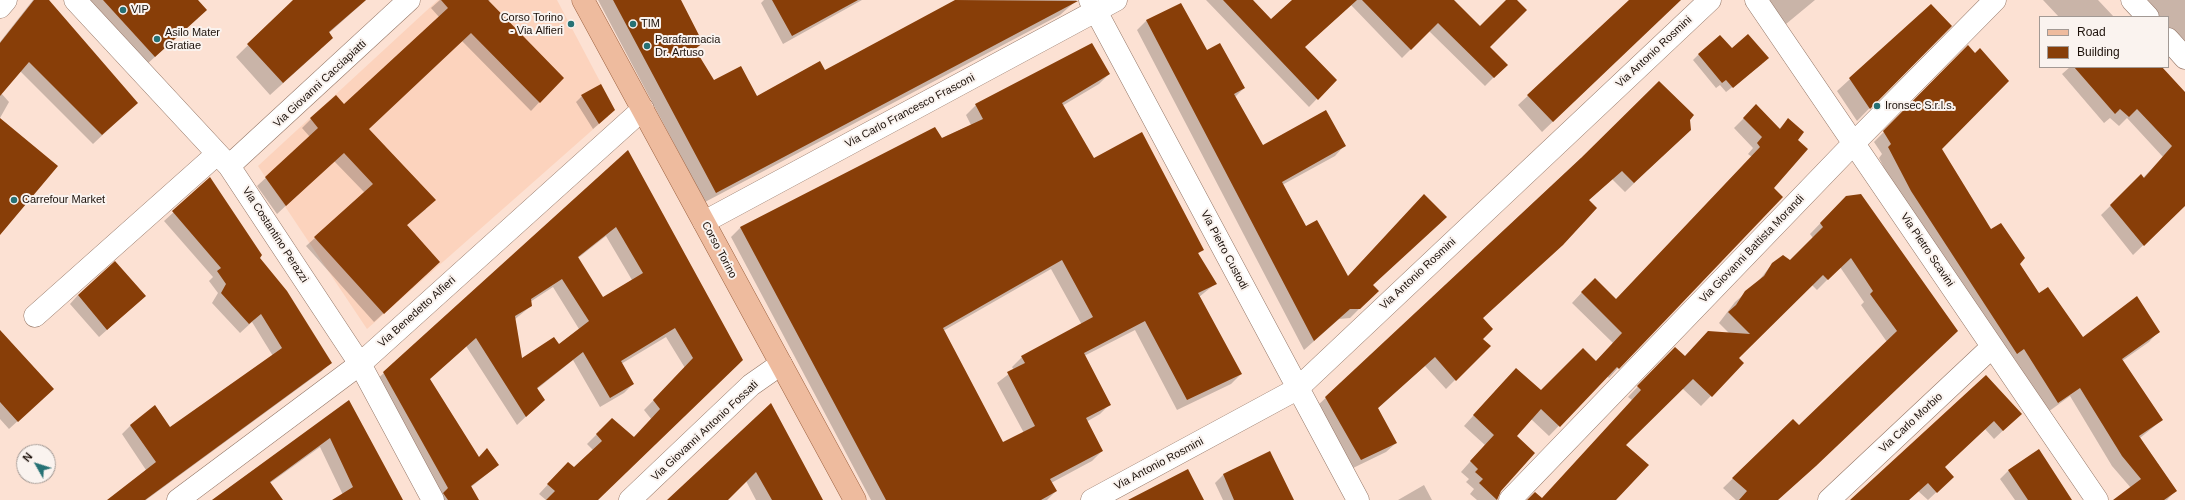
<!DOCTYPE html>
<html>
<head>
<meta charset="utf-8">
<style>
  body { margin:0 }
  #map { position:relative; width:2185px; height:500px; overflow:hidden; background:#fce1d3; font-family:Arial,sans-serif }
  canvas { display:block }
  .legend { position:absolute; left:2039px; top:16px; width:130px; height:52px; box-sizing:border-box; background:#faf3ef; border:1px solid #a29994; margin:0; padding:5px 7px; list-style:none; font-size:12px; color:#1d120b }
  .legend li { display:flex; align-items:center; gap:8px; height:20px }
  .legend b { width:20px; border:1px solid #a29994 }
  .north { position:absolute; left:16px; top:444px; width:40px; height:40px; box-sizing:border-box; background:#faf3ef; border:1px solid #a29994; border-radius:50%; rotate:309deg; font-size:11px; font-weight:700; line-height:16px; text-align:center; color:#1d120b }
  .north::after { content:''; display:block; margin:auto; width:14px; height:18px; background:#267174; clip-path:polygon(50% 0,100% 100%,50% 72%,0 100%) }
</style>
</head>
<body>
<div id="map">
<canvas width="2185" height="500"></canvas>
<ul class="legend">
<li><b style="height:5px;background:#eebb9e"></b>Road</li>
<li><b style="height:11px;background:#883e08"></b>Building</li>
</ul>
<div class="north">N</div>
</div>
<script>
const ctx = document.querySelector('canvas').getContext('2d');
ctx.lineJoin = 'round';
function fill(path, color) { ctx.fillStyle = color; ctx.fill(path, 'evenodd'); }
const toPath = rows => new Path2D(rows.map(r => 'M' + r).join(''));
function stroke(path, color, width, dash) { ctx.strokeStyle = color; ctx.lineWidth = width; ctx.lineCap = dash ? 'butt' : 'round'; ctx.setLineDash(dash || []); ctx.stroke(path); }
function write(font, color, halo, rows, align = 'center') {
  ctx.font = font + ' Arial,sans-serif'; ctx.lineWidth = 4; ctx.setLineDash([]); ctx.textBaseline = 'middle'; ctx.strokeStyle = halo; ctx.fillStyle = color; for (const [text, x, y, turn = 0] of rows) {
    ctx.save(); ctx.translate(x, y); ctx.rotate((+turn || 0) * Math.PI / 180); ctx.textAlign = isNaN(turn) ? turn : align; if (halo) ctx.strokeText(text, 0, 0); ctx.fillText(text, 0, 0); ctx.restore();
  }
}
const built = toPath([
  [438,0,557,0,615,110,367,329,258,166]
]);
const shadow = toPath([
  [33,0,47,0,127,112,93,144,20,71,1,93,9,102,0,118,0,42],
  [88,0,196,0,198,18,146,65],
  [294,0,366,0,329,33,320,50,270,95,236,57],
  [440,0,490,0,488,2,562,78,531,111,462,41,368,129,426,209,406,226,430,271,374,322,306,246,365,193,334,161,277,214,257,186,310,137,302,128,311,119,344,105,439,17,431,8],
  [598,0,679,0,702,43,694,50,714,81,756,97,824,71,957,0,1077,0,1060,15,705,202],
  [764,0,862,0,783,44,761,3],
  [1206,0,1252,0,1271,20,1294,0,1453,0,1480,28,1507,0,1516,0,1489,48,1506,65,1485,86,1429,31,1402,58,1351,5,1304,47,1335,80,1309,107],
  [1631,0,1680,0,1542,132,1518,105],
  [1767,0,1815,0,1786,24],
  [2043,0,2098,0,2114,17,2059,17],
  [2140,0,2185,0,2185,60,2168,41,2168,17,2146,17],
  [1931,5,1950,26,1857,121,1837,91],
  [1147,20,1207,51,1244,88,1235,97,1262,147,1344,146,1335,156,1282,185,1306,227,1347,278,1446,217,1372,285,1377,291,1350,318,1339,319,1304,350,1137,30],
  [1968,46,1941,149,1991,230,2018,264,2039,294,2083,339,2158,332,2149,342,2122,361,2162,420,2140,438,2176,490,2167,500,2117,500,2131,488,2112,466,2070,396,2048,412,2014,358,2007,363,1901,201,1879,158,1882,154,1874,142],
  [1732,49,1762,64,1726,92,1720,85,1716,88,1693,60,1699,54],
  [2070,67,2161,67,2185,111,2185,205,2133,255,2101,215,2141,176,2143,178,2163,157,2127,118,2119,126,2110,118,2104,123,2062,74],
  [1109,74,1099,84,1062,106,1094,159,1202,249,1198,254,1215,284,1199,297,1241,374,1231,384,1177,410,1135,330,1084,356,1110,404,1100,414,1086,422,1102,451,1092,461,1051,483,1056,491,1047,500,871,500,731,237,741,227,971,125,966,115,976,105],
  [1051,269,1082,325,1022,357,1012,367,1014,370,997,383,1024,433,1003,443,943,331],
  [601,86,608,116,593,129,576,102,582,96],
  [1756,106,1779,129,1788,120,1618,368,1609,378,1607,376,1549,436,1531,419,1516,436,1497,500,1477,500,1470,494,1474,489,1466,482,1469,479,1461,472,1485,445,1464,426,1506,379,1541,392,1595,362,1613,343,1572,303,1585,289,1616,300,1752,157,1748,154,1753,148,1734,128],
  [1680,139,1625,192,1612,179,1589,200,1482,318,1482,339,1489,346,1446,389,1425,366,1377,409,1396,443,1386,452,1351,469,1316,407,1581,158],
  [628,152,742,360,596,500,546,500,539,494,568,463,574,468,593,450,587,444,612,419,633,438,652,420,644,410,685,368,666,337,621,364,633,384,624,393,600,407,573,360,537,389,534,409,517,425,466,346,429,379,478,458,498,465,471,487,478,500,438,500,374,382],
  [606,236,632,280,603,299,578,258],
  [553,287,579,329,558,345,522,359,514,320,531,306,530,302],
  [210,179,258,258,330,362,322,371,146,500,109,500,146,470,122,434,131,425,169,429,273,356,252,322,240,333,212,303,218,293,209,281,213,277,164,221],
  [1836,207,1956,331,1777,500,1736,500,1723,488,1793,420,1799,427,1887,342,1861,305,1864,302,1840,267,1817,290,1812,285,1738,358,1743,363,1701,406,1682,388,1632,400,1628,397,1665,358,1684,357,1730,334,1719,323,1735,302,1757,283,1772,264,1790,261,1813,238,1810,234],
  [78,295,136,304,99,337,70,304],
  [0,338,44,397,9,429,0,419],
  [1986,376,2012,422,1994,439,1985,429,1944,467,1944,485,1928,500,1918,491,1908,500,1852,500],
  [348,402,402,500,338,500,343,495,320,447,270,483,281,500,212,500],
  [770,405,822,500,756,500,746,481,727,500,668,500],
  [1270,453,1293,500,1223,500,1215,483,1223,475],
  [2009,470,2071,500,2015,500,2000,479],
  [1424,485,1432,500,1398,500]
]);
const building = toPath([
  [34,0,49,0,138,103,102,135,29,62,0,96,0,43],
  [103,0,198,0,207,10,155,57],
  [293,0,366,0,329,32,333,38,283,83,247,44],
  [441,0,488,0,564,78,540,103,471,33,369,129,436,200,407,225,440,262,384,314,314,237,373,184,344,153,286,206,265,177,318,128,310,118,336,95,344,104,448,8],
  [613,0,681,0,703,43,695,49,714,80,741,66,757,96,820,61,825,70,955,0,1078,1,716,193],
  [772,0,858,0,792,36],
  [1223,0,1253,0,1271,19,1292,0,1357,0,1305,47,1337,80,1318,100],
  [1362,0,1454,0,1480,26,1506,0,1517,0,1527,10,1490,47,1508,65,1494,78,1438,23,1411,50],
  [1629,0,1681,0,1553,122,1527,95],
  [1181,3,1207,50,1220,43,1245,88,1234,94,1263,145,1326,110,1346,146,1282,182,1306,226,1317,220,1348,276,1424,194,1447,217,1373,285,1379,291,1360,309,1350,309,1314,341,1146,20],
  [1931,4,1952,26,1870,109,1849,78],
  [1748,34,1769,58,1733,88,1726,80,1722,83,1698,54,1720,35,1732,48],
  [1092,43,1110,74,1062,103,1094,158,1142,132,1204,250,1198,253,1217,284,1198,293,1242,374,1187,400,1145,321,1084,353,1111,405,1086,418,1103,451,1050,479,1057,491,1041,500,886,500,740,227,935,127,942,138,983,119,975,104],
  [1062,260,1093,317,1021,356,1025,363,1007,372,1035,426,1003,442,943,328],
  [1968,45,1975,53,1980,48,2009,81,1942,149,1991,229,2001,223,2025,258,2020,264,2039,293,2048,287,2083,337,2137,296,2160,332,2122,359,2163,420,2139,436,2177,491,2164,500,2113,500,2141,479,2122,456,2080,388,2058,403,2024,349,2017,354,1911,191,1888,147,1891,144,1883,131],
  [2074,67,2162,67,2185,92,2185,206,2144,246,2110,205,2141,174,2144,178,2172,146,2137,109,2129,117,2120,109,2115,114],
  [1659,81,1694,115,1690,120,1691,130,1634,183,1622,171,1589,200,1597,208,1563,245,1483,318,1493,329,1483,339,1491,346,1456,381,1435,357,1378,408,1397,443,1361,460,1325,397,1581,158],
  [601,84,615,110,599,124,581,95],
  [1756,104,1780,129,1788,118,1804,132,1798,140,1808,149,1774,188,1783,197,1619,369,1617,367,1560,427,1541,409,1517,436,1535,453,1501,491,1497,500,1479,483,1483,479,1475,472,1478,469,1470,461,1494,435,1473,415,1516,368,1541,390,1583,348,1596,361,1622,333,1581,292,1595,278,1616,299,1760,147,1757,143,1762,137,1743,118],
  [0,118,58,166,0,235],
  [628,150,743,360,598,500,546,500,555,491,547,484,568,462,574,467,602,441,596,434,612,418,634,437,660,409,653,400,693,358,675,328,621,361,634,384,610,398,583,352,537,388,545,400,526,417,476,338,430,379,479,457,487,448,499,465,471,486,479,500,448,500,443,493,448,488,383,372],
  [616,227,643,273,603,297,578,257],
  [562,279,589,321,559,344,554,337,522,358,515,316,532,306,531,299],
  [210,177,262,255,260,258,287,291,332,363,145,500,107,500,156,462,130,425,155,405,170,427,282,348,261,314,249,324,221,293,226,284,217,271,221,268,172,211],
  [1861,194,1958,331,1816,466,1778,500,1739,500,1747,491,1732,478,1793,419,1799,425,1897,331,1870,294,1873,291,1851,258,1828,280,1823,275,1739,358,1744,363,1712,397,1693,379,1626,445,1649,465,1616,500,1527,500,1535,492,1542,498,1641,390,1637,386,1675,347,1685,356,1708,331,1750,334,1728,312,1736,305,1745,291,1764,276,1772,263,1783,255,1790,260,1823,227,1820,223,1846,196],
  [115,261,146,296,107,330,78,295],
  [0,330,54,389,18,422,0,402],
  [1986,375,2022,414,2003,431,1994,421,1945,467,1954,477,1937,493,1928,483,1909,500,1850,500],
  [349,400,403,500,332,500,353,487,330,438,270,482,283,500,212,500],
  [771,403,823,500,772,500,756,472,728,500,667,500],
  [2039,449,2072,500,2028,500,2008,470],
  [1270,451,1294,500,1234,500,1223,474],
  [1188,469,1204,500,1128,500]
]);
const minor = toPath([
  [75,0,229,166,360,364,433,500],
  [1090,0,1358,500],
  [1756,0,2097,500],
  [2132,0,2148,17],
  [0,7,6,0],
  [2168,39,2185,58],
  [229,166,409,0],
  [704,222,1116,0],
  [35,316,217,154],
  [178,500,360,364,643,109],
  [630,500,751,385,781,364],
  [1092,500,1297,389,1710,0],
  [1510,500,1854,143,1995,0],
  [1829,500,1992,347]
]);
const major = toPath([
  [583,0,855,500]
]);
const markers = [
  [123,10,4,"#267174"],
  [571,24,4,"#267174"],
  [633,24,4,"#267174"],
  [157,39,4,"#267174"],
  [647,46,4,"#267174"],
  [1877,106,4,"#267174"],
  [14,200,4,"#267174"]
];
const poiNames = [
  ["VIP",131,10],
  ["Corso Torino",563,18,"right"],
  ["- Via Alfieri",563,31,"right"],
  ["TIM",641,24],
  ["Asilo Mater",165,33],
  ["Gratiae",165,46],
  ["Parafarmacia",655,40],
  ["Dr. Artuso",655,53],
  ["Ironsec S.r.l.s.",1885,106],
  ["Carrefour Market",22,200]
];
const streetNames = [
  ["Via Antonio Rosmini",1654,52,-43],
  ["Via Giovanni Cacciapiatti",320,84,-43],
  ["Via Carlo Francesco Frasconi",910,111,-28],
  ["Via Costantino Perazzi",275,235,57],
  ["Via Giovanni Battista Morandi",1752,249,-46],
  ["Corso Torino",719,250,62],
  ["Via Pietro Custodi",1224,250,62],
  ["Via Pietro Scavini",1927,250,56],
  ["Via Antonio Rosmini",1418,274,-43],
  ["Via Benedetto Alfieri",417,312,-42],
  ["Via Carlo Morbio",1911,423,-43],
  ["Via Giovanni Antonio Fossati",705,431,-43],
  ["Via Antonio Rosmini",1159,464,-28]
];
fill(built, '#fcd3bd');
fill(shadow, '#0003');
fill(building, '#883e08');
stroke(minor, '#937565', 23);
stroke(major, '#9d6240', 23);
stroke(minor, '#fff', 22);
stroke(major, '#eebb9e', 22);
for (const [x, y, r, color] of markers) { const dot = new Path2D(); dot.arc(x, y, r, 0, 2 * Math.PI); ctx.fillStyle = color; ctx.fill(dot); stroke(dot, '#faf3ef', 1.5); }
write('11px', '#1d120b', '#faf3ef', poiNames, 'left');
write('11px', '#1d120b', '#faf3ef', streetNames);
</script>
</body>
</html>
